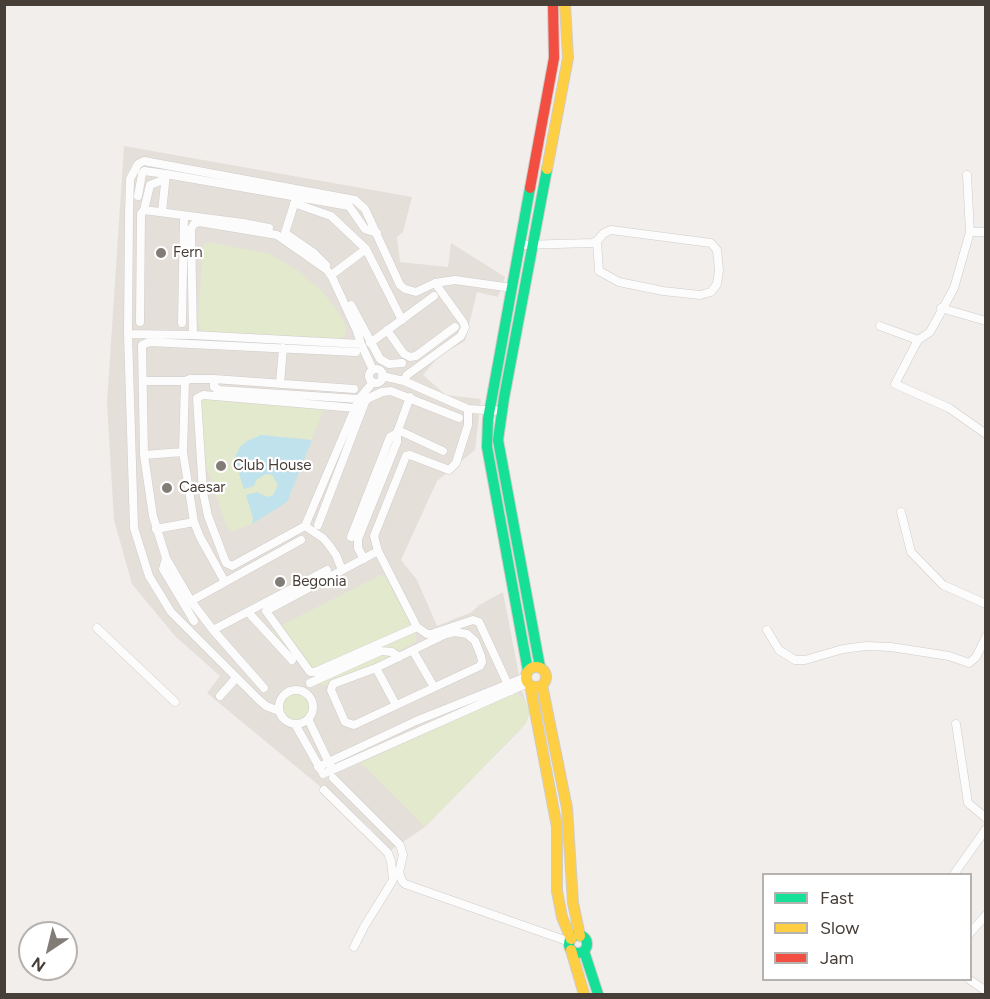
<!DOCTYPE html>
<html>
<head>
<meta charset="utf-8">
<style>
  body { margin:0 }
  #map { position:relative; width:990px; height:999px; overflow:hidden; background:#f1eeeb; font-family:Figtree,sans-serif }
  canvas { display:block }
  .frame { position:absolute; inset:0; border:6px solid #473e38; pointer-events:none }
  .legend { position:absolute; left:762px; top:873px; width:210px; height:108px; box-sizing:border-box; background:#fff; border:2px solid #b5b2af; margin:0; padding:8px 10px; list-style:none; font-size:18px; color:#473e38 }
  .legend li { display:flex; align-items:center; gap:12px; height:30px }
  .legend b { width:30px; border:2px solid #b5b2af }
  .north { position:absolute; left:18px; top:921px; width:60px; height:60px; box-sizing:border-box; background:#fff; border:2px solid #b5b2af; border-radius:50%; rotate:215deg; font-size:16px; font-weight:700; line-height:24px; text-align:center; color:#473e38 }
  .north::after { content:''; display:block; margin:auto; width:21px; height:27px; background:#827c77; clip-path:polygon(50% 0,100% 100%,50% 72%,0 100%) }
</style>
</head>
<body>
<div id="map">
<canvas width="990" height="999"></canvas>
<div class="frame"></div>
<ul class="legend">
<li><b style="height:8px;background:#16e098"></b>Fast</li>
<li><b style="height:8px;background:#ffcf43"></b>Slow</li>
<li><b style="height:8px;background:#f24e42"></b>Jam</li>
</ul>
<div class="north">N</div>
</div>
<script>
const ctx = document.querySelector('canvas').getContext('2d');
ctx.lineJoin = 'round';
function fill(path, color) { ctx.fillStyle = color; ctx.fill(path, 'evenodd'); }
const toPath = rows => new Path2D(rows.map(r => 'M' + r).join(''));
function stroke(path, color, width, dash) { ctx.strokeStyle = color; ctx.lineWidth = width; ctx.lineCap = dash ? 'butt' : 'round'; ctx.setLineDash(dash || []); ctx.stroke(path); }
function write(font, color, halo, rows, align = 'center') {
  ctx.font = font + ' Figtree,sans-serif'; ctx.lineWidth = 4.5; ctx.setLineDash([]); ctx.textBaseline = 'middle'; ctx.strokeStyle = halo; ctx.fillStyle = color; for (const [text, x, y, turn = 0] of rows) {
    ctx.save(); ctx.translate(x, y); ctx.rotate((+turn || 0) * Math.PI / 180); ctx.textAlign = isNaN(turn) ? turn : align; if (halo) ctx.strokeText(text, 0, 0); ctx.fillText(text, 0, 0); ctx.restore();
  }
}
const residential = toPath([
  [124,146,412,197,403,232,397,237,400,262,448,267,451,243,505,277,498,297,477,292,465,341,440,355,423,375,446,395,481,399,475,450,437,481,401,560,417,580,437,626,472,612,479,605,503,592,522,691,530,712,526,723,519,731,425,827,391,850,368,826,207,693,220,676,175,636,132,584,114,520,107,403]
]);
const green = toPath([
  [208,242,270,254,297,270,321,290,334,306,347,327,345,336,338,340,207,333,201,330,198,323,203,246],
  [204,398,325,406,287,502,252,524,233,531,227,528,203,456,200,401],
  [381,575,385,576,416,635,416,642,332,686,321,685,272,635,272,632,274,629],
  '280 706a16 16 0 1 1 32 0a16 16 0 1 1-32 0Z',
  [517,694,524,698,527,704,530,712,526,723,425,827,361,763,510,695]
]);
const water = toPath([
  [261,435,312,440,287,502,252,524,253,518,246,495,257,492,267,497,273,495,278,485,272,475,266,474,256,480,254,486,244,489,234,459,240,447,247,441]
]);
const street = toPath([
  [967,175,970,232],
  [138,196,142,174,144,171,166,174,162,212],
  [296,198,285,233,314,253,326,265],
  [294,203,331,216,366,249,402,320],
  [144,210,243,223,269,228],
  [520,245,592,243,597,241,604,233,611,230,711,243,717,250,719,270,717,284,711,292,700,295,663,291,619,282,599,271,597,241],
  [334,273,366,249],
  [435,283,455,280,512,288],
  [351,305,380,359,389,364,402,363],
  [941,308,986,321],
  [140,322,141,214,144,210,150,185,160,181,166,174,349,206,365,229,377,233],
  [182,323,184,216],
  [880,326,918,340,930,332,954,288,970,232,986,232],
  [387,330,404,354,410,357,416,356,455,327],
  [128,334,193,335,361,344,373,370],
  [193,335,191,229,194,224,199,222,277,235,327,270,332,277,357,331,361,344],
  [918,340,895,384,949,408,986,434],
  [370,343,434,296],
  '369 376a7 7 0 1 1 14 0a7 7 0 1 1-14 0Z',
  [382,376,404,381],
  [214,379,214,387,219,390,359,399],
  [143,381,185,381],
  [280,384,283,348],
  [468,409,502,411],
  [398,430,443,451],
  [144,455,183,452],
  [901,512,911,552,943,585,986,604],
  [318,525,365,402,369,398,382,392,391,391,459,418],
  [305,526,232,566,226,563,208,516,203,492,197,398,203,395,355,408],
  [156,529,194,522],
  [351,537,390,437,397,433],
  [378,551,266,611,310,672,315,672,417,627,427,634,431,634,473,620,479,622,511,691],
  [166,558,191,601],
  [364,559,358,548,358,539,397,442,397,433,410,397],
  [342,570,336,555,329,545,323,538,305,526,359,399,373,382],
  [225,582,200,537,194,522,183,452,185,381,190,379,214,379,354,389],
  [248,612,292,660],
  [194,621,163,569,166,558,153,516,144,455,142,345,149,342,356,352],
  [97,628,175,702],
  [213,630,327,570],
  [767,630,779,650,795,660,805,660,843,649,866,646,891,647,949,656,969,663,976,657,986,637],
  [455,632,467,634,475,641,481,656,482,662,480,666,354,725,345,722,331,690,333,684,376,668,446,634,455,632],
  [413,651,434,687],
  [376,668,396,705],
  [310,683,381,651,392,652,399,657],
  [264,688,213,630,191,601,301,540],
  '279 707a17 17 0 1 1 34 0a17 17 0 1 1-34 0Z',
  [220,696,236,678],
  [279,711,266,706,258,699,171,612,149,576,134,528,128,334,129,215,130,179,138,164,144,161,355,200,365,209,400,285,405,289,416,292,435,283,463,322,465,327,461,336,407,375,404,381,468,409,468,425,456,463,449,470,410,455,406,456,374,536,378,551,417,627],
  [308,719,331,767],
  [295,724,321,770],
  [956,724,968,803,986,818],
  [318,767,416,721,526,677],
  [323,774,528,683],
  [333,778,400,845,403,855,399,872,402,881,405,884,570,942],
  [324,790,388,853,391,861,393,880,364,927,354,947],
  [954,874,986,829],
  [970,933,986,915],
  [970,980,986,991]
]);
const fast = toPath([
  [540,667,498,440,504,398,547,169],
  [528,671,487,447,488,419,530,188],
  '569 944a9 9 0 1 1 18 0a9 9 0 1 1-18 0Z',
  [584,951,598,994]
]);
const slow = toPath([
  [547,169,568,58,565,4],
  '526 677a10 10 0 1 1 20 0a10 10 0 1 1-20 0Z',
  [530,685,557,827,557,891,562,917,571,939],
  [542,685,567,808,573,903,580,936],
  [571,950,584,994]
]);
const jam = toPath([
  [530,188,554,58,553,4]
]);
const markers = [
  [161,253,6,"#827c77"],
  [221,466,6,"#827c77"],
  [167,488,6,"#827c77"],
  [280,582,6,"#827c77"]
];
const poiNames = [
  ["Fern",173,253],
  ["Club House",233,466],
  ["Caesar",179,488],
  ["Begonia",292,582]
];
fill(residential, '#e5dfd9');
fill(green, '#e3e9cd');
fill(water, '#bfe2ec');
stroke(street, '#cfccc9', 9);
stroke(fast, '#d1cbc5', 12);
stroke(slow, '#d1cbc5', 12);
stroke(jam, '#d1cbc5', 12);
stroke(street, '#fdfcfc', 8);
stroke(fast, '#16e098', 10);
stroke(slow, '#ffcf43', 10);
stroke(jam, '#f24e42', 10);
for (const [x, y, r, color] of markers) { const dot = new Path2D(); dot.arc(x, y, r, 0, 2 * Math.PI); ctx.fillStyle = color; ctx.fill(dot); stroke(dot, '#fff', 2); }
write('15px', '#473e38', '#fff', poiNames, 'left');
</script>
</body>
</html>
